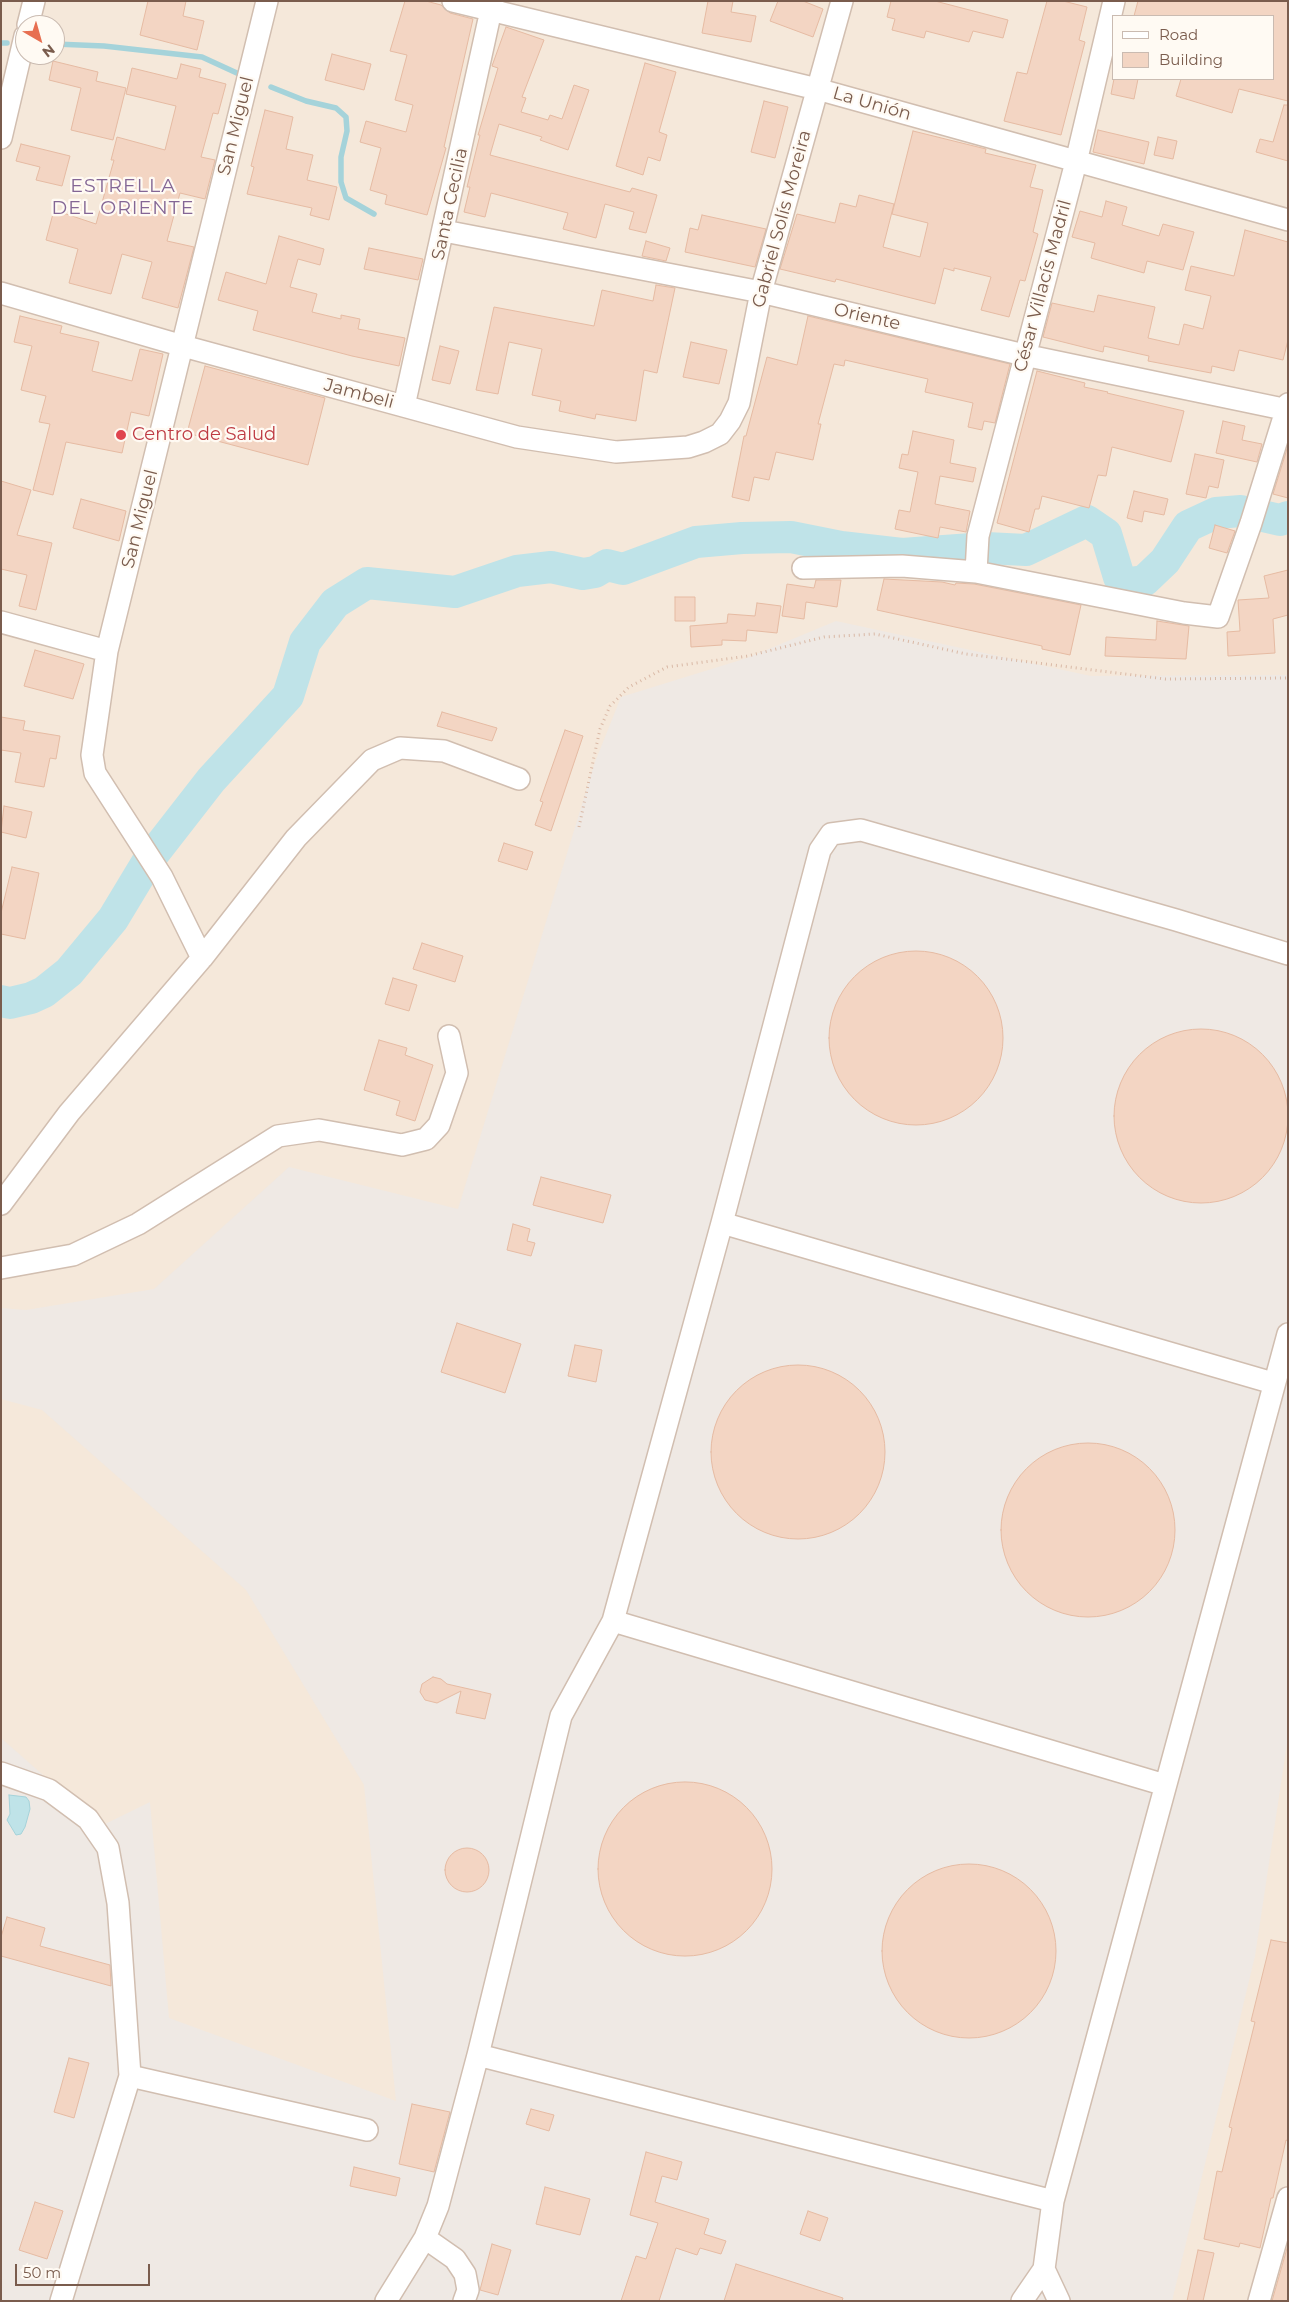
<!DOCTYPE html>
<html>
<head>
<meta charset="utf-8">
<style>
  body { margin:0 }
  #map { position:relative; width:1289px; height:2302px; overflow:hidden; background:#fdf6ec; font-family:Montserrat,sans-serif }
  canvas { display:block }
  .frame { position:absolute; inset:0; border:2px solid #7a5c4d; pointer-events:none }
  .legend { position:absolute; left:1112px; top:15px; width:162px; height:65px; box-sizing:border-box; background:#fffaf3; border:1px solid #cabbb1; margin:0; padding:6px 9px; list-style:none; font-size:15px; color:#7a5c4d }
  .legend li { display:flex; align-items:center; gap:10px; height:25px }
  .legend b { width:25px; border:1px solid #cabbb1 }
  .north { position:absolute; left:15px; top:15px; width:50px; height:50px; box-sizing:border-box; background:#fffaf3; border:1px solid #cabbb1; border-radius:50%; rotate:142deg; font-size:14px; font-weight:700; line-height:20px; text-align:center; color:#7a5c4d }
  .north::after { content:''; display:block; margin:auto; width:18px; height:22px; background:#e76f51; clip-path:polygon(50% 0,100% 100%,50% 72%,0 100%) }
  .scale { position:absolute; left:15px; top:2264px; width:135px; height:22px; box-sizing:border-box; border:2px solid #7a5c4d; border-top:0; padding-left:6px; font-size:15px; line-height:18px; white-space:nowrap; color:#7a5c4d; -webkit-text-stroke:4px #fffaf3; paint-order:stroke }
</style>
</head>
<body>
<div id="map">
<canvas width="1289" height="2302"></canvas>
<div class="frame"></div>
<ul class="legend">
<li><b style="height:6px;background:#fff"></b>Road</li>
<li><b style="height:14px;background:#f3d5c3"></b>Building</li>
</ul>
<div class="north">N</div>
<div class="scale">50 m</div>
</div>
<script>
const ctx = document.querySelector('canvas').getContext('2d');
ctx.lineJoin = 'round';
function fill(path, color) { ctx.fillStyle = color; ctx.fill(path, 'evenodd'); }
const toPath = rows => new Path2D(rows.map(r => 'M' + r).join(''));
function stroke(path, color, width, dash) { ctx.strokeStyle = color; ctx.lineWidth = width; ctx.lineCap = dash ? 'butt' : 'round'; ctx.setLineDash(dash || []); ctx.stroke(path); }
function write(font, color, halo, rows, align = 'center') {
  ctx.font = font + ' Montserrat,sans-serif'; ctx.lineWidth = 4.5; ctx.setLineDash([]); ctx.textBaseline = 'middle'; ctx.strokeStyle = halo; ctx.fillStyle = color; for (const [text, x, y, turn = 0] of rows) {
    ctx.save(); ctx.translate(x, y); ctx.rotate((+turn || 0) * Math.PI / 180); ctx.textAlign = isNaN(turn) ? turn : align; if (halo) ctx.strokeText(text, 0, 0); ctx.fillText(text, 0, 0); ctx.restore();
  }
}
const residential = toPath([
  [1,1,1288,1,1288,2301,1,2301],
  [1113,16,1273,16,1273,79,1113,79],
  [25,25,55,25,55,55,25,55]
]);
const industrial = toPath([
  [836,621,1091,676,1288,675,1288,1737,1255,1956,1172,2301,1,2301,1,1738,101,1826,150,1802,169,2018,396,2101,364,1785,246,1590,42,1410,1,1399,1,1308,26,1310,154,1289,289,1167,458,1209,595,762,621,697,747,658]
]);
const water = toPath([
  [9,1795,26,1797,29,1801,30,1809,25,1827,21,1834,16,1835,7,1820,10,1814,9,1795]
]);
const stream = toPath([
  [1,43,7,43],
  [55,44,104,46,202,57,239,74],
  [271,87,306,101,336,108,346,117,347,131,341,157,341,182,346,198,374,214]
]);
const river = toPath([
  [1,1001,10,1003,31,998,44,992,69,972,113,919,148,861,211,780,288,696,305,642,335,603,367,583,455,592,517,571,551,567,583,574,595,572,607,565,623,569,696,542,742,538,791,537,841,547,902,554,986,548,1026,550,1087,521,1106,534,1119,577,1129,583,1144,581,1165,561,1188,526,1216,513,1241,511,1280,520,1288,517]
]);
const building = toPath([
  [148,1,186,1,183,16,204,21,197,50,140,35,148,1],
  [405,1,426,1,441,5,450,13,473,19,444,147,446,148,427,215,385,204,387,195,370,190,381,148,360,142,366,121,406,132,413,105,395,100,407,55,390,51,405,1],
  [708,1,733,1,731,12,756,16,751,42,702,33,708,1],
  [778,1,803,1,823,9,813,37,770,21,778,1],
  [891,1,935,1,1008,20,1003,38,973,31,969,42,926,31,924,38,892,30,895,19,887,17,891,1],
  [1047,1,1063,1,1087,7,1079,40,1085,42,1061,135,1004,121,1017,72,1027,74,1047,1],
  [1138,1,1288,1,1288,101,1239,89,1232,113,1176,96,1181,79,1273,79,1273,16,1134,16,1138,1],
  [506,27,544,40,522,97,526,98,521,112,548,120,550,115,562,119,574,85,589,90,568,150,540,140,542,137,499,124,490,155,630,192,632,188,657,195,646,233,629,229,634,212,605,204,596,238,563,229,568,213,491,193,485,217,464,212,470,187,467,187,480,135,478,135,498,68,492,66,506,27],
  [332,54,371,64,364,90,325,80,332,54],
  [53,61,98,72,96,81,126,88,113,140,71,130,81,88,49,80,53,61],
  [645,63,676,72,659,132,667,135,660,161,648,157,643,175,616,166,645,63],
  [181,64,201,69,199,77,226,84,218,114,213,113,201,157,215,160,205,199,180,193,167,241,194,247,178,308,142,298,152,262,122,254,111,294,69,283,78,249,46,240,54,210,96,224,114,160,111,160,117,137,165,150,176,106,126,94,132,68,177,79,181,64],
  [1114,79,1138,79,1134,99,1111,94,1114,79],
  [764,101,788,107,775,158,751,152,764,101],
  [1284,105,1288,105,1288,161,1256,152,1260,139,1273,142,1284,105],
  [265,110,293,117,286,149,313,155,307,180,337,187,329,220,310,215,312,208,247,194,254,167,251,166,265,110],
  [1098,130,1149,142,1144,164,1093,152,1098,130],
  [913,131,986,149,985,153,1036,165,1030,187,1043,190,1033,232,1038,234,1025,281,1020,280,1009,317,981,310,991,277,954,268,954,271,944,268,935,304,836,279,835,282,780,269,797,214,835,223,840,203,856,207,859,195,894,204,883,247,920,257,928,223,892,214,913,131],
  [1158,137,1177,141,1173,159,1154,155,1158,137],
  [21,144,70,156,62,186,36,180,40,167,16,161,21,144],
  [1106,201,1127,207,1122,225,1159,236,1163,224,1194,232,1183,270,1147,261,1144,273,1091,258,1095,243,1072,237,1080,211,1102,217,1106,201],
  [702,215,766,229,755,267,685,252,690,228,698,230,702,215],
  [1245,230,1288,242,1288,340,1283,360,1239,350,1234,371,1212,366,1211,373,1148,361,1149,356,1104,346,1103,352,1043,337,1052,303,1094,312,1098,295,1155,307,1148,338,1179,345,1184,324,1203,329,1211,296,1185,290,1191,266,1234,276,1245,230],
  [279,236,324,249,320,265,298,259,290,287,317,294,312,312,341,319,341,315,360,319,358,329,405,338,399,366,352,356,253,330,258,311,218,300,226,272,266,284,279,236],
  [646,241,670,248,666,261,642,256,646,241],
  [369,248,423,259,418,280,364,269,369,248],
  [656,285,675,288,657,373,644,370,636,421,596,414,595,419,559,411,561,401,532,395,542,349,509,342,498,394,476,390,494,307,594,326,602,290,653,301,656,285],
  [20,316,62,326,60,333,99,342,92,371,132,381,140,349,163,354,149,416,131,412,122,453,66,442,53,495,33,490,50,424,39,422,46,396,21,390,32,346,14,342,20,316],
  [808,316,1010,364,995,423,984,421,982,430,968,427,973,403,925,392,928,379,845,360,844,366,834,364,818,424,821,424,813,460,776,452,769,480,754,477,749,501,732,497,744,436,746,436,767,357,797,365,808,316],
  [691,342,727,350,719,384,683,377,691,342],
  [440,346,459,351,450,384,432,380,440,346],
  [205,366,325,398,308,465,187,433,205,366],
  [1037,371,1085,383,1084,387,1108,392,1107,393,1184,411,1171,462,1112,447,1106,476,1098,475,1089,508,1042,496,1039,509,1035,509,1029,532,997,523,1037,371],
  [1223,421,1245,426,1242,440,1262,444,1257,462,1216,453,1223,421],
  [913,431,954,440,950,463,976,468,973,482,940,476,935,504,970,511,966,532,940,527,938,538,895,529,899,510,910,512,918,472,899,468,902,454,908,455,913,431],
  [1287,449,1288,449,1288,498,1273,494,1287,449],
  [1195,454,1224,460,1218,488,1209,486,1206,498,1186,494,1195,454],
  [1,481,31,490,17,535,52,543,36,610,19,606,27,575,1,569,1,481],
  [1134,491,1168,499,1164,515,1144,511,1142,522,1127,518,1134,491],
  [81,499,126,511,119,541,73,528,81,499],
  [1215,525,1235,531,1227,553,1209,548,1215,525],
  [1288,570,1288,615,1273,619,1275,653,1228,656,1227,632,1240,631,1238,600,1269,598,1264,576,1288,570],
  [884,579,942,582,955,585,956,583,974,584,1081,605,1070,655,1042,649,1042,646,877,610,884,579],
  [816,580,841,580,837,607,806,602,804,619,782,616,787,584,814,588,816,580],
  [675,597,695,597,695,621,675,621,675,597],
  [757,603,781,606,777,633,747,630,746,641,722,640,722,645,691,647,690,626,727,623,728,614,755,616,757,603],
  [1157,621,1189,626,1186,659,1105,656,1106,637,1156,640,1157,621],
  [35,650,84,664,73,699,24,686,35,650],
  [442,712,497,728,492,741,437,726,442,712],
  [1,717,25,721,23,730,60,736,56,759,50,758,44,787,15,782,21,753,1,750,1,717],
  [565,730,583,736,551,831,535,825,543,802,540,801,565,730],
  [4,806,32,812,26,838,1,832,4,806],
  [504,843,533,852,527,870,498,861,504,843],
  [12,867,39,873,25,939,1,934,1,913,12,867],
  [422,943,463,956,455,982,413,969,422,943],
  '829 1038a87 87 0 1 1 174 0a87 87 0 1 1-174 0Z',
  [393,978,417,985,409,1011,385,1004,393,978],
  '1114 1116a87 87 0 1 1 174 0a87 87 0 1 1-174 0Z',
  [379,1040,407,1048,405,1055,433,1065,415,1121,396,1115,400,1101,364,1090,379,1040],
  [541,1177,611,1195,603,1223,533,1205,541,1177],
  [513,1224,530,1229,527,1241,535,1243,531,1256,507,1250,513,1224],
  [457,1323,521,1344,505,1393,441,1372,457,1323],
  [575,1345,602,1350,596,1382,568,1376,575,1345],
  '711 1452a87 87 0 1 1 174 0a87 87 0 1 1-174 0Z',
  '1001 1530a87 87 0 1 1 174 0a87 87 0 1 1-174 0Z',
  [433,1677,441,1679,447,1684,491,1694,485,1719,456,1713,461,1691,437,1703,425,1700,420,1692,422,1684,433,1677],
  '598 1869a87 87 0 1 1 174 0a87 87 0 1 1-174 0Z',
  '445 1870a22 22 0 1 1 44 0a22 22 0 1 1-44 0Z',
  '882 1951a87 87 0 1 1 174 0a87 87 0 1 1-174 0Z',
  [7,1917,45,1928,40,1946,110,1965,111,1986,1,1956,1,1937,7,1917],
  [1271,1940,1288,1943,1288,2141,1286,2140,1273,2198,1271,2198,1260,2248,1240,2243,1239,2247,1204,2239,1217,2171,1222,2172,1232,2128,1229,2127,1255,2022,1251,2021,1271,1940],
  [69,2058,89,2063,74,2118,54,2112,69,2058],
  [412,2104,450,2112,434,2172,399,2164,412,2104],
  [531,2109,554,2115,549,2131,526,2124,531,2109],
  [646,2152,682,2162,677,2180,662,2176,655,2202,709,2219,704,2234,726,2241,721,2254,700,2248,697,2255,676,2248,659,2301,621,2301,636,2256,646,2259,658,2223,630,2215,646,2152],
  [354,2167,400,2178,396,2196,350,2186,354,2167],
  [545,2187,590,2199,580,2235,536,2224,545,2187],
  [35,2202,63,2211,47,2259,19,2250,35,2202],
  [808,2211,828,2218,820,2241,800,2234,808,2211],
  [492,2244,511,2250,498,2295,480,2290,492,2244],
  [1288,2245,1288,2301,1272,2301,1288,2245],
  [1198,2250,1214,2253,1203,2301,1187,2301,1198,2250],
  [736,2264,843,2298,842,2301,724,2301,736,2264]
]);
const path = toPath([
  [579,827,600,729,610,706,629,687,667,667,748,656,824,637,875,634,966,654,1165,679,1288,678]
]);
const minor = toPath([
  [453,1,817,89,1288,220],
  [28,25,34,1],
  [1,138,25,36],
  [444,231,761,292,1024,355,1288,410],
  [1,293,183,346,517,437,616,452,688,447,704,442,720,434,730,421,739,403,761,292,842,1],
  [404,406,493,1],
  [803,568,902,566,976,572,1184,613,1218,617,1251,523,1288,404],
  [976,572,978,536,1076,162,1114,1],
  [1,622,107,651],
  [1288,954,1176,920,861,830,831,834,820,850,722,1223,613,1621,561,1716,478,2055,1053,2201,1288,1334],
  [202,958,162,877,95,773,92,755,107,651,267,1],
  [1,1204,69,1113,202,958,296,838,372,760,400,748,444,751,519,779],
  [722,1223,1273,1383],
  [1,1268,73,1255,138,1224,278,1136,319,1130,402,1145,426,1139,439,1125,457,1073,449,1036],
  [613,1621,1165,1785],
  [1,1773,49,1790,88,1819,108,1848,118,1903,130,2076,61,2301],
  [130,2076,367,2130],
  [1053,2201,1044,2269,1059,2301],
  [425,2238,455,2259,465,2274,468,2290,464,2301],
  [386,2301,425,2238,438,2206,478,2055],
  [1022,2301,1044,2269],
  [1259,2301,1288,2198]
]);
const markers = [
  [121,435,6,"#e0444e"]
];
const streetNames = [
  ["La Unión",872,104,16],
  ["San Miguel",236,126,-76],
  ["Santa Cecilia",450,204,-78],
  ["Gabriel Solís Moreira",782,219,-75],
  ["César Villacís Madril",1043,286,-75],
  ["Oriente",867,317,13],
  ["Jambeli",359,394,15],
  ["San Miguel",140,519,-76]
];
const healthNames = [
  ["Centro de Salud",132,435]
];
const neighbourhoodNames = [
  ["ESTRELLA",123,186],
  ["DEL ORIENTE",123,208]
];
fill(residential, '#f5e8da');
fill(industrial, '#efe9e4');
fill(water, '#bfe3e8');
stroke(water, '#a5d3da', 1);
stroke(stream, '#a5d3da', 5.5);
stroke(river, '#bfe3e8', 32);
fill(building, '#f3d5c3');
stroke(building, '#e6bba3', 1);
stroke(minor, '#d1beb0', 24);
stroke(path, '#d9b8a5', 3, [1, 4]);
stroke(minor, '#fff', 21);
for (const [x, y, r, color] of markers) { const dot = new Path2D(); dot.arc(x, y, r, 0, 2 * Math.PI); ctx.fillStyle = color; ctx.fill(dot); stroke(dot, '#fffaf3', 2); }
write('18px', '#7a5c4d', '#fffaf3', streetNames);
write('18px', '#be3a42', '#fffaf3', healthNames, 'left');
ctx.letterSpacing = '1px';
write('19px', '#846695', '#fffaf3', neighbourhoodNames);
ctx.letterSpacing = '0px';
</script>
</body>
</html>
